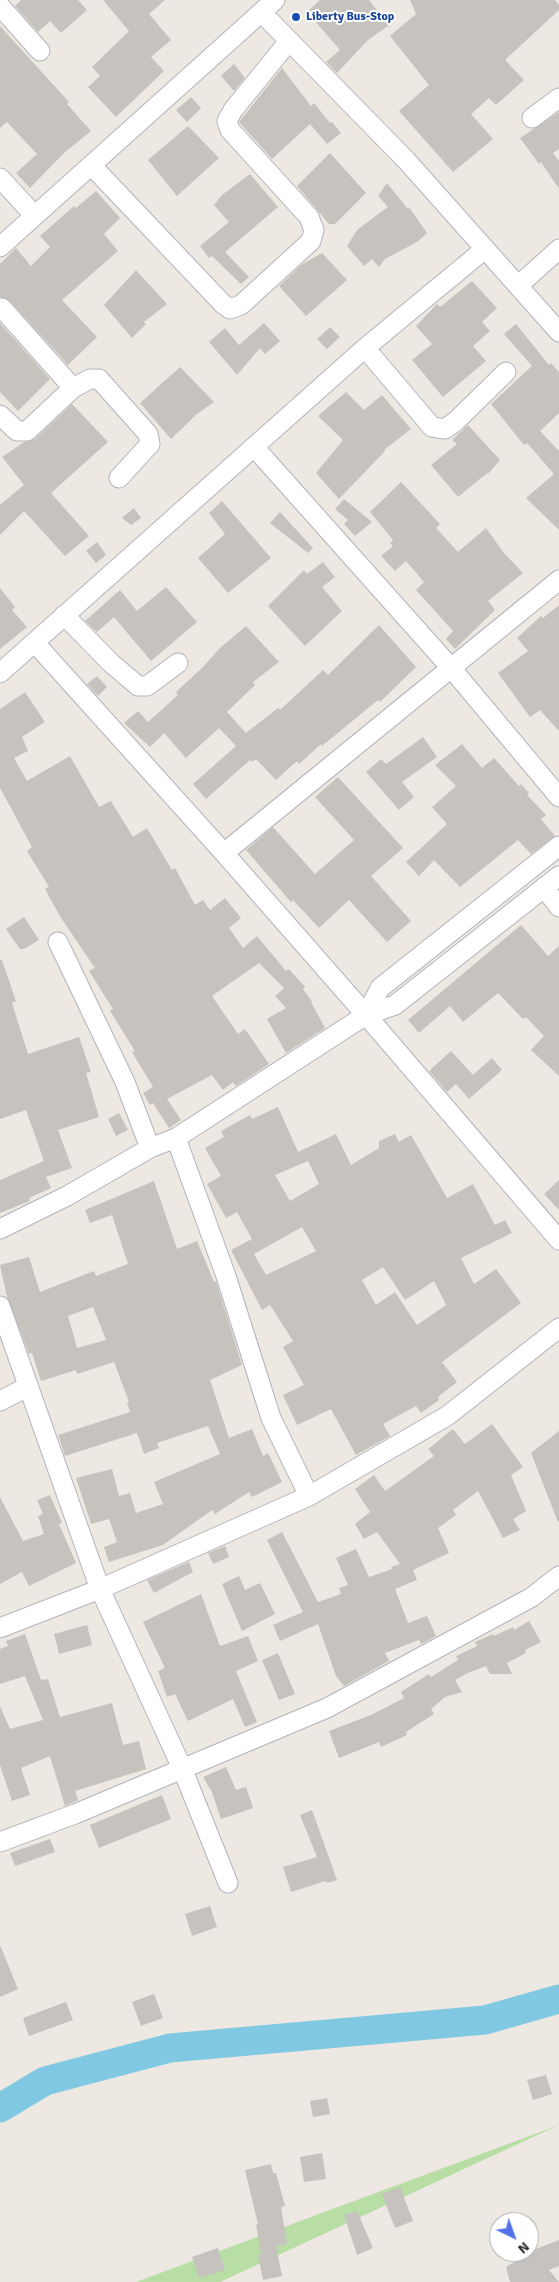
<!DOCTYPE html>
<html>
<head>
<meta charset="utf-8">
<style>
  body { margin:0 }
  #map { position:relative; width:559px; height:2282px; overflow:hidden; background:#ede8e2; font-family:Signika,sans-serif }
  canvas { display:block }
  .north { position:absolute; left:489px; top:2212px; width:50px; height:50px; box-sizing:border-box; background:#fff; border:1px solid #ababab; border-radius:50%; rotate:138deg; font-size:14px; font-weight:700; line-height:20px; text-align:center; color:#2d2d2d }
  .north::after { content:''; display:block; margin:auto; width:18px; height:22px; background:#5571e7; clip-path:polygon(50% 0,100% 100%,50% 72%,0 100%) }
</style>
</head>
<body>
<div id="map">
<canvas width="559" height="2282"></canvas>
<div class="north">N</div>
</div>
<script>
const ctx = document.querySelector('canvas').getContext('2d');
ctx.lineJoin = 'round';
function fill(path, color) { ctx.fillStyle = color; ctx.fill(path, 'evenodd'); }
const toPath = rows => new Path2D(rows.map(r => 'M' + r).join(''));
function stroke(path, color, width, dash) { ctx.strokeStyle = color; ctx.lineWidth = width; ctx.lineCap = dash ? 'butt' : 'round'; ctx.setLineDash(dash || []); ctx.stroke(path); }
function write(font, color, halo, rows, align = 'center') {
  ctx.font = font + ' Signika,sans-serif'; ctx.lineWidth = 4; ctx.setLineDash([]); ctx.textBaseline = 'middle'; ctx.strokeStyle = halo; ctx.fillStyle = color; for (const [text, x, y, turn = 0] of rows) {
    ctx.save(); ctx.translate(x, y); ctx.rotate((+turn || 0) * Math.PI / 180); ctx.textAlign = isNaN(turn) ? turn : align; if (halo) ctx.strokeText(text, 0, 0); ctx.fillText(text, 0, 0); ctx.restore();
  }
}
const green = toPath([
  [559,2125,220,2282,136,2282]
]);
const river = toPath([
  [0,2108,45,2081,170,2048,485,2020,559,1999]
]);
const building = toPath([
  [21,0,78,0,87,10,61,33,50,21,38,32,15,6],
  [103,0,165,0,149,14,171,40,151,57,164,71,116,117,88,87,100,76,92,67,129,31],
  [320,0,369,0,389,25,368,40,337,73,326,62,340,50,307,12],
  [410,0,555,0,559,5,559,10,505,60,524,80,496,105,489,98,471,114,493,139,453,172,399,111,429,85,390,36,416,14],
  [0,26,69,102,67,104,91,131,64,153,30,188,16,173,37,154,7,122,0,128],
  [234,64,245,78,234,91,221,76],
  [282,68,311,106,314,103,330,123,332,122,341,133,327,144,310,124,272,159,239,122],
  [191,97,201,108,187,122,176,110],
  [559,112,559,149,553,153,559,161,559,189,541,162,539,164,520,138],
  [188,126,219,158,177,196,148,160],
  [330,153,366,193,335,224,329,224,297,186],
  [250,174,278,207,225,252,249,277,241,284,212,256,209,258,200,246,229,222,214,205,222,195],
  [387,183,408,209,409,207,427,233,417,242,385,259,379,267,372,259,364,266,347,246,357,230,388,207,378,196],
  [96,191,120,218,104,234,118,251,62,300,97,337,68,365,10,301,0,297,0,264,16,248,31,266,50,247,40,236,74,206,76,208],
  [322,253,347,280,306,316,279,286,301,265],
  [136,270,167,304,144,322,146,324,132,338,104,305],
  [472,281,497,308,482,322,490,331,473,346,486,361,443,397,412,360,432,344,416,326,437,304,440,307],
  [0,323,50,379,18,411,0,392],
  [264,323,280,341,265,354,260,348,237,375,209,342,225,328,239,345],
  [516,324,549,365,551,363,559,372,559,413,540,431,559,451,559,530,526,498,554,474,527,443,524,445,491,404,532,366,504,334],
  [330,327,340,337,327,349,317,339],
  [180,367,214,402,197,414,171,439,140,403],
  [346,392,364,410,382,395,411,429,384,450,385,451,339,499,316,473,343,440,318,416],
  [72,404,108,442,51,493,89,536,65,556,24,511,0,535,0,505,24,485,2,457,24,442,35,439],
  [468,425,500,460,488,474,487,473,458,497,431,465,457,444,452,440],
  [401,482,440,524,436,528,458,552,486,528,504,553,523,573,488,601,495,610,455,649,446,639,453,631,416,590,424,582,406,561,395,571,381,556,393,546,390,543,393,540,370,512],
  [344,499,372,522,355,536,344,524,348,520,335,509],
  [222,501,271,558,228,593,198,558,225,534,209,513],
  [134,508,141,518,131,525,122,518],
  [280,512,313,548,308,553,270,523],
  [97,542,106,555,96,563,86,551],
  [323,562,335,577,322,587,342,611,305,646,268,606,304,570,307,574],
  [166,587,197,622,151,661,114,617,97,632,85,621,120,590,137,611],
  [0,588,15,607,12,610,27,627,0,649],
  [559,605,559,731,540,710,530,717,498,673,528,651,517,638,541,616,543,618],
  [379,625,416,667,380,702,378,700,322,746,321,744,299,764,297,761,276,780,256,759,252,762,250,760,206,799,193,784,236,746,219,728,186,758,164,733,150,747,124,723,138,711,148,722,178,695,176,692,203,667,220,648,246,626,279,662,253,682,255,685,227,712,246,733,278,708,280,710,323,670,328,675],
  [97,676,107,687,98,696,87,684],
  [25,692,45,722,22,737,28,751,14,758,27,781,70,756,99,807,111,801,133,837,147,828,172,870,175,868,195,905,203,900,210,910,225,898,241,918,229,928,243,948,257,936,286,971,289,969,305,987,303,989,312,1001,311,1002,325,1028,286,1053,267,1019,286,1008,275,996,284,988,259,963,212,996,238,1034,245,1029,269,1064,236,1086,233,1082,223,1090,212,1075,167,1099,181,1120,169,1128,153,1103,150,1105,143,1093,153,1087,132,1052,135,1051,110,1011,113,1009,89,971,95,968,61,918,45,889,49,887,27,851,32,847,0,788,0,709],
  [423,737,437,757,402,782,414,797,399,810,366,772,381,759,386,764],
  [462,744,482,768,494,758,519,786,521,784,529,793,527,795,546,815,541,819,555,836,531,854,518,840,460,887,434,860,419,876,406,862,447,824,432,807,456,786,435,765],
  [338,777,403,848,371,876,411,921,387,942,349,900,319,928,293,900,291,902,246,850,273,827,315,874,354,840,315,797],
  [24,917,39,940,24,949,20,949,6,929],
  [521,925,548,956,559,946,559,1076,531,1050,544,1036,526,1017,523,1019,498,993,463,1022,450,1006,419,1033,408,1020],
  [0,960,2,960,16,1001,12,1003,28,1054,79,1037,91,1072,86,1073,99,1117,58,1130,72,1168,46,1177,51,1188,29,1198,30,1201,0,1213,0,1180,44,1161,26,1110,0,1119],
  [451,1051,473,1075,492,1058,502,1070,469,1099,456,1084,447,1092,429,1071],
  [278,1107,298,1152,336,1134,351,1165,379,1148,379,1141,395,1134,399,1142,411,1135,447,1198,473,1184,495,1225,505,1220,512,1233,461,1258,474,1284,496,1269,521,1303,442,1362,457,1382,438,1397,439,1400,421,1413,416,1406,383,1424,390,1436,356,1455,331,1409,297,1425,283,1395,304,1385,283,1347,293,1341,270,1305,262,1310,231,1250,252,1239,237,1212,226,1218,207,1184,221,1176,205,1148,224,1137,221,1131,250,1115,252,1119],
  [308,1161,319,1184,290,1201,275,1175],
  [302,1227,316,1251,266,1275,254,1254],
  [383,1267,405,1300,434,1281,446,1305,417,1325,395,1292,376,1305,362,1280],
  [119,1113,128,1130,116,1136,108,1119],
  [559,1180,559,1210,544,1194],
  [154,1181,177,1249,197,1241,214,1282,216,1281,242,1365,210,1380,229,1438,252,1429,263,1456,268,1453,282,1482,252,1497,249,1492,215,1514,212,1510,163,1545,109,1562,104,1547,117,1542,109,1519,91,1524,76,1478,112,1469,119,1496,130,1493,136,1513,163,1504,154,1482,220,1454,208,1426,157,1443,159,1448,144,1454,137,1433,65,1456,58,1435,130,1412,127,1403,129,1402,114,1362,77,1374,76,1370,41,1381,32,1353,29,1354,7,1297,0,1265,29,1257,40,1292,94,1271,96,1276,128,1264,112,1215,90,1223,85,1210],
  [93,1307,106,1340,77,1348,68,1316],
  [492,1424,523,1467,511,1475,526,1511,513,1519,520,1530,503,1538,478,1491,453,1510,456,1515,438,1528,449,1553,413,1570,417,1580,395,1589,408,1623,427,1616,436,1636,421,1644,419,1640,385,1653,389,1661,344,1686,336,1676,318,1624,280,1641,273,1625,303,1612,267,1540,282,1532,318,1602,341,1594,339,1588,348,1585,336,1558,356,1549,369,1577,392,1569,391,1567,400,1564,377,1532,364,1539,355,1524,370,1512,355,1489,374,1475,385,1491,434,1456,428,1449,453,1429,465,1444],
  [559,1431,559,1522,558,1522,531,1453],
  [50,1495,62,1523,59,1524,76,1563,29,1586,22,1572,0,1584,0,1497,23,1541,44,1534,38,1516,43,1514,37,1500],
  [225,1546,229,1557,213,1564,208,1553],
  [189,1562,193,1572,154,1593,147,1580],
  [239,1576,245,1590,260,1583,275,1614,242,1631,222,1584],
  [201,1594,220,1646,248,1636,258,1661,236,1671,257,1722,245,1727,233,1699,188,1721,175,1694,167,1697,158,1671,165,1668,143,1622],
  [529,1621,541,1642,525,1650,526,1653,507,1663,512,1674,490,1674,486,1666,468,1673,455,1680,462,1692,445,1697,431,1709,434,1714,406,1732,407,1735,381,1747,379,1742,339,1758,329,1731,371,1715,404,1698,401,1692,429,1674,431,1677,458,1660,456,1656,477,1646,475,1642,493,1634,494,1636,513,1627,514,1630],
  [87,1625,92,1645,59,1654,54,1634],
  [25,1634,41,1680,48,1679,60,1717,112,1703,123,1745,139,1741,146,1769,75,1791,78,1800,65,1806,50,1756,21,1768,30,1795,12,1801,0,1765,0,1706,10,1729,43,1720,25,1676,0,1684,0,1649,8,1646,6,1641],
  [278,1653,295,1694,279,1700,262,1660],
  [226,1767,236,1790,246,1787,253,1808,221,1819,212,1792,203,1777],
  [162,1795,171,1819,99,1848,90,1825],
  [312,1810,337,1880,327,1883,326,1881,291,1892,283,1867,317,1857,300,1815],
  [50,1839,55,1852,15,1866,10,1853],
  [210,1906,217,1927,192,1936,185,1914],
  [0,1945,18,1989,0,1997],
  [154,1994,163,2018,141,2026,132,2002],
  [66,2002,73,2020,29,2036,23,2018],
  [546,2075,552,2094,533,2100,527,2080],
  [327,2098,330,2114,313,2117,310,2101],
  [322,2153,326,2179,304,2182,300,2157],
  [271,2164,273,2173,276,2173,285,2206,281,2207,287,2244,276,2246,282,2276,263,2280,258,2255,261,2254,256,2225,258,2224,245,2170],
  [400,2187,413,2221,395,2228,382,2194],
  [357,2211,373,2248,357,2255,344,2215],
  [559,2240,559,2266,549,2270,559,2282,510,2282,506,2267,536,2249],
  [218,2248,225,2270,199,2278,192,2257]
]);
const minor = toPath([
  [0,6,40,51],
  [262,13,406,160,559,332],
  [532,118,559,98],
  [92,166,223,304,230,309,241,305,311,241,314,230,309,217,230,130,227,121,233,110,289,41],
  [0,178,34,215],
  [0,247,275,0],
  [519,285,559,249],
  [2,308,73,388],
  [365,348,432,427,445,429,456,421,506,372],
  [0,415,17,431,27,431,73,388,90,379,99,379,148,434,150,444,119,478],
  [255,448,452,669,559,797],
  [64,615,111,663,138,686,147,686,178,663],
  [35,643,224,853,366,1015,559,1240],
  [0,673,365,348,485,249],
  [224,853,559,580],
  [544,887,559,907],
  [58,942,125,1082,150,1148],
  [366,1015,380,988,559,846],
  [176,1138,226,1276,271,1418,309,1496],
  [0,1229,67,1196,150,1148,176,1138,366,1015,395,1005,559,876],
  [0,1306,100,1589,182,1768,228,1883],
  [0,1401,27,1387],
  [0,1628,100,1589,309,1496,447,1416,559,1328],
  [0,1842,75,1814,327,1708,532,1597,559,1576]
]);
const markers = [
  [296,17,5,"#1a4fb4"]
];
const transitNames = [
  ["Liberty Bus-Stop",306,17]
];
fill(green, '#b8dda5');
stroke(river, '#81c9e2', 29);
fill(building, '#c6c2bd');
stroke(minor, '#b2b3bc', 21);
stroke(minor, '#fff', 19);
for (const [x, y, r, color] of markers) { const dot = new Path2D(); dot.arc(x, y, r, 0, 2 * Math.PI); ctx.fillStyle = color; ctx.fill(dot); stroke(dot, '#fff', 2); }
write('bold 12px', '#164399', '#fff', transitNames, 'left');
</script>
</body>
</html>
